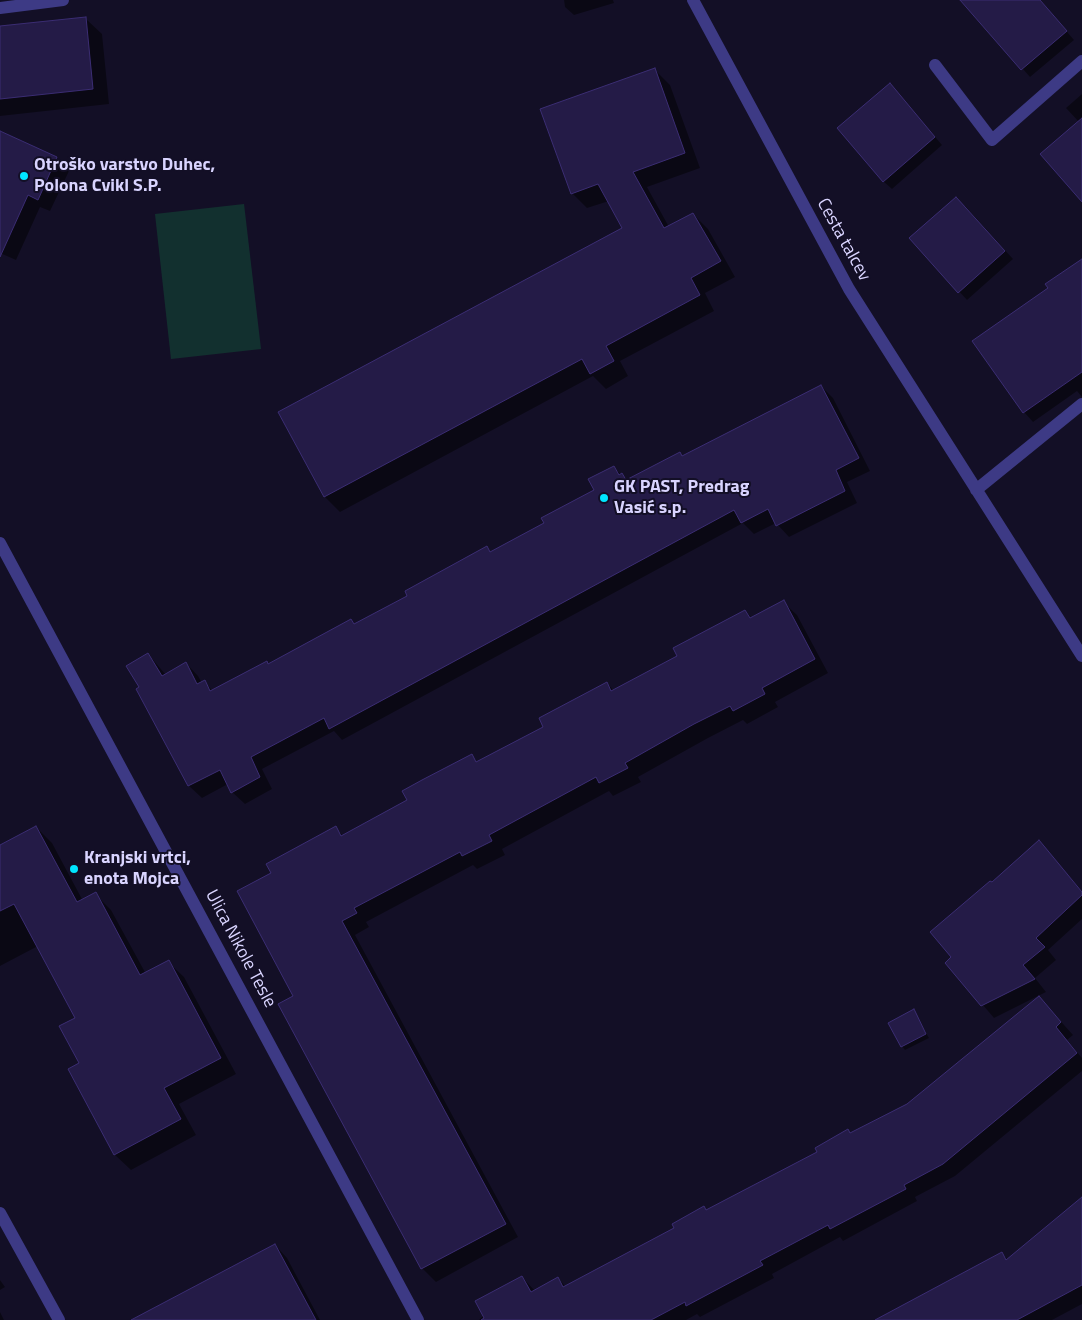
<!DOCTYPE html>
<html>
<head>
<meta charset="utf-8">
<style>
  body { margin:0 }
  canvas { display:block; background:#130f26 }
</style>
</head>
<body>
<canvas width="1082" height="1320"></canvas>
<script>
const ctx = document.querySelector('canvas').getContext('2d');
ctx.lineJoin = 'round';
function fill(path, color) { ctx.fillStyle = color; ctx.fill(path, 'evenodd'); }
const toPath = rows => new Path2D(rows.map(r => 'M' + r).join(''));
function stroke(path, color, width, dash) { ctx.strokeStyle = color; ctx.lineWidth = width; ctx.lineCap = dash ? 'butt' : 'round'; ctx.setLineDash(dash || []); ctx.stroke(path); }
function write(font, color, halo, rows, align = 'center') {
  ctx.font = font + ' "Titillium Web",sans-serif'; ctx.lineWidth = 4; ctx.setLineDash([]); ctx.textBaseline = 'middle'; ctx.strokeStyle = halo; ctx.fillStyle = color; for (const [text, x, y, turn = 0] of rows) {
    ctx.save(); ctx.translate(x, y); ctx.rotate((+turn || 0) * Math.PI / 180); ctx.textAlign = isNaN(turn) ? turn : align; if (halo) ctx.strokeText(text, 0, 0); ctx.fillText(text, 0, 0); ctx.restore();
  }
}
const green = toPath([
  [244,204,261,349,171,359,155,214]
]);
const shadow = toPath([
  [564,0,613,0,614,3,574,15,565,7],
  [962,0,1040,0,1074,40,1030,77],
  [86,19,102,34,109,104,0,116,0,28],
  [655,70,670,85,700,168,647,187,669,227,693,214,708,229,735,277,705,293,714,311,620,361,628,376,606,389,593,376,340,512,325,497,280,413,624,229,609,201,587,208,572,193],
  [898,93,942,145,892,189,883,181],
  [1082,94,1082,200,1079,122,1066,108],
  [0,133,56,158,69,171,50,211,40,207,16,260,0,253],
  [965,206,1013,259,967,300,911,239],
  [1082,261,1082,397,1077,391,1033,422,1024,412,1050,288],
  [821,386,833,398,870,471,847,482,857,503,789,537,776,523,754,534,743,523,342,740,334,731,262,769,272,789,245,804,232,792,228,784,202,798,189,786,138,690,141,688,148,654,166,675,186,663,198,676,202,683,204,682,213,691,269,665,351,620,356,625,409,596,487,548,492,553,545,524,595,490,613,467,627,480,679,453,683,456],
  [783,602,797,615,828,673,775,702,778,707,747,724,743,720,708,738,638,777,641,782,613,796,609,791,502,849,505,855,477,869,473,865,366,922,369,927,355,935,518,1237,436,1282,422,1268,279,1005,295,997,273,874,336,828,343,836,409,801,471,756,478,763,545,727,607,683,614,691,679,656,745,611,752,618],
  [36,827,52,843,83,901,95,894,111,910,146,974,168,962,184,977,236,1074,179,1104,196,1135,131,1170,115,1155,70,1069,80,1064,76,1018,38,946,0,966,0,846],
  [1039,842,1082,891,1082,919,1048,950,1056,960,1035,978,1046,992,994,1018,947,963,953,957,992,884],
  [1039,997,1073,1035,1067,1040,1082,1058,1082,1071,955,1176,915,1197,917,1201,843,1241,840,1237,772,1274,774,1278,700,1317,697,1314,686,1320,479,1320,522,1277,535,1291,558,1278,566,1287,675,1228,704,1208,707,1211,908,1105],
  [913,1011,929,1038,905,1050,902,1046],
  [1082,1198,1082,1304,1052,1320,878,1320,1002,1254,1008,1260],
  [275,1245,287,1258,320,1320,146,1320],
  [0,1280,5,1287,0,1290],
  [0,1312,4,1320,0,1320]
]);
const building = toPath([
  [960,0,1040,0,1067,31,1021,70,960,0],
  [86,17,93,89,0,99,0,26,86,17],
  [655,68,685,153,633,172,664,228,693,213,721,261,691,278,700,295,606,346,614,361,590,374,582,359,324,497,278,412,622,228,598,184,571,194,540,109,655,68],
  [890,83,935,137,883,182,837,128,890,83],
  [1082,118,1082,202,1040,154,1082,118],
  [0,131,57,157,38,200,28,195,0,257,0,131],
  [956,197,1005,251,958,293,909,238,956,197],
  [1082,259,1082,372,1023,413,972,341,1048,288,1045,284,1082,259],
  [821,385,859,458,836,470,845,491,776,526,768,509,741,523,734,510,329,729,324,718,251,757,260,777,231,793,220,770,188,786,136,689,139,687,126,666,148,653,162,676,186,662,197,684,205,680,210,691,267,661,268,664,351,619,354,624,407,596,405,591,487,546,490,552,544,523,541,518,594,490,588,479,614,466,619,475,622,473,626,480,680,452,682,456,821,385],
  [784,600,815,659,762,688,765,694,733,711,730,706,694,724,625,763,628,768,599,783,596,777,489,835,492,841,462,856,460,852,354,908,357,913,342,921,506,1224,421,1269,278,1004,293,996,237,891,271,873,266,864,336,826,341,836,407,800,402,791,422,780,472,754,476,762,543,727,539,718,607,682,611,691,677,656,673,648,745,610,750,618,784,600],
  [36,826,77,902,96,892,140,975,169,960,221,1058,164,1088,181,1119,114,1155,68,1069,79,1063,59,1026,75,1018,14,904,0,911,0,845,36,826],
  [1039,840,1082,892,1082,895,1036,938,1045,947,1023,965,1035,979,981,1006,945,963,951,957,930,932,990,881,992,882,1039,840],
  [1039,996,1061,1022,1056,1027,1077,1053,943,1164,904,1185,906,1189,830,1229,828,1225,760,1261,763,1265,686,1306,685,1302,651,1320,481,1320,484,1318,475,1301,522,1276,531,1292,558,1277,563,1287,674,1228,672,1224,704,1206,706,1210,817,1152,815,1148,848,1129,850,1133,907,1104,1039,996],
  [914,1009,926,1034,901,1047,888,1023,914,1009],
  [1082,1197,1082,1285,1017,1320,875,1320,1002,1252,1006,1260,1082,1197],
  [275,1244,316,1320,131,1320,275,1244]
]);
const pedestrian = toPath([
  [0,543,418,1320],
  [0,1213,59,1320]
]);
const minor = toPath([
  [693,0,849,289,1082,656],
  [0,8,63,0],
  [935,65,992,140,1082,61],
  [976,490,1082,404]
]);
const markers = [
  [24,176,5,"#00e5ff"],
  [604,498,5,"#00e5ff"],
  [74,869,5,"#00e5ff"]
];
const poiNames = [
  ["Otroško varstvo Duhec,",34,166],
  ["Polona Cvikl S.P.",34,187],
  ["GK PAST, Predrag",614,488],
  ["Vasić s.p.",614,509],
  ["Kranjski vrtci,",84,859],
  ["enota Mojca",84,880]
];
const streetNames = [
  ["Cesta talcev",843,240,61],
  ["Ulica Nikole Tesle",240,949,62]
];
fill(green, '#12302f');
fill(shadow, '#0007');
fill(building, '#241b47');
stroke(building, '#3b2d73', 1);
stroke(pedestrian, '#3d3a85', 12);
stroke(minor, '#3d3a85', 12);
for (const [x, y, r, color] of markers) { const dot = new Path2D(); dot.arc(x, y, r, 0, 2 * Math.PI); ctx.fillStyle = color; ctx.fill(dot); stroke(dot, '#130f26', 2); }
write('bold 18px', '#d9d4ff', '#130f26', poiNames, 'left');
write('18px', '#d9d4ff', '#130f26', streetNames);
</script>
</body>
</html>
